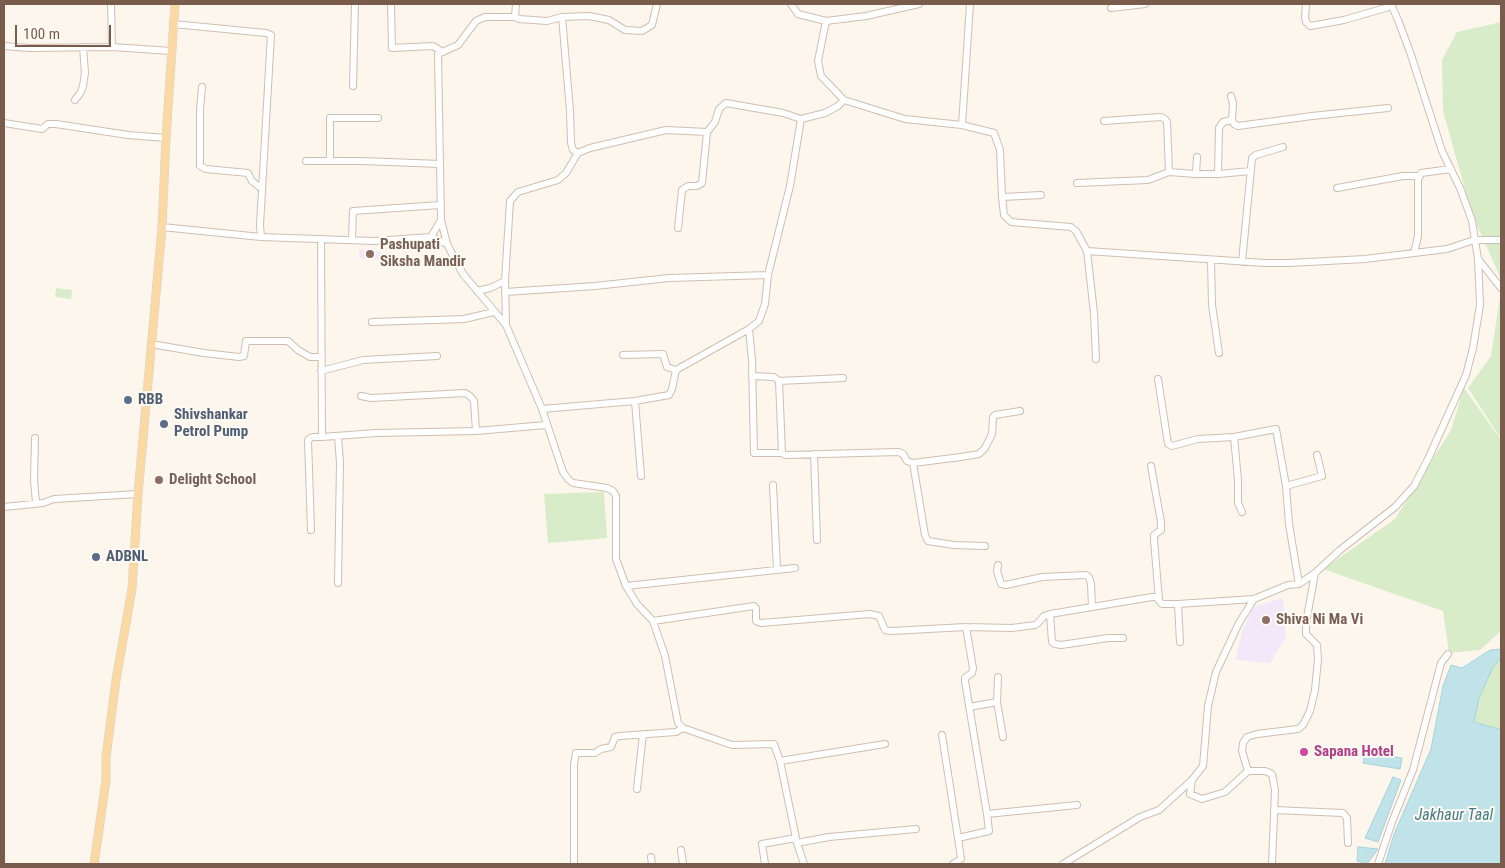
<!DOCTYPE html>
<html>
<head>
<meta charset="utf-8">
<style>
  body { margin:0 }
  #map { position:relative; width:1505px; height:868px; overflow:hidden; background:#fdf6ec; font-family:"Roboto Condensed",sans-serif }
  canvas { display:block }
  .frame { position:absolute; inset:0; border:5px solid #7a5c4d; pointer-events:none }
  .scale { position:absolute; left:15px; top:25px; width:96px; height:22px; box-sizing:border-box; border:2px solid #7a5c4d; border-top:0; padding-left:6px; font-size:15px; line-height:18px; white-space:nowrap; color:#7a5c4d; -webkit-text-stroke:4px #fffaf3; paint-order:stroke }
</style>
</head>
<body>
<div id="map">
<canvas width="1505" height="868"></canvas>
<div class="frame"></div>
<div class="scale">100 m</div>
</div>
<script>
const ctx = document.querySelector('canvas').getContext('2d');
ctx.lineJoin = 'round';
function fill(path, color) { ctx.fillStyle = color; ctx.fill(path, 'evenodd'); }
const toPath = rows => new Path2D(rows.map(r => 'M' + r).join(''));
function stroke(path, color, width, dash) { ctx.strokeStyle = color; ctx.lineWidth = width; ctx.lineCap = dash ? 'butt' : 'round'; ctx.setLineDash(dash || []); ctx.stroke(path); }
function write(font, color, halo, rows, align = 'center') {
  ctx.font = font + ' "Roboto Condensed",sans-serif'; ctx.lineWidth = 4; ctx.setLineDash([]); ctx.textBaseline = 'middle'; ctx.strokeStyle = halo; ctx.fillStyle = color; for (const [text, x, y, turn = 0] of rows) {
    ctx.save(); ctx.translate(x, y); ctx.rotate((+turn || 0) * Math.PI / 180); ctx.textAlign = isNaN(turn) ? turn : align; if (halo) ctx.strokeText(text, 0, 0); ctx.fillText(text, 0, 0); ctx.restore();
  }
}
const education = toPath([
  [359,250,381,251,381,259,359,258],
  [1283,598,1286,637,1270,663,1235,660,1242,632,1253,607]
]);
const green = toPath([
  [1501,22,1501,279,1472,214,1443,111,1442,60,1457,32],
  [56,288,72,290,71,299,55,297],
  [1501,290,1501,439,1468,388,1491,356],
  [1464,388,1501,440,1501,631,1480,650,1449,653,1443,611,1323,569,1395,519,1451,430],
  [604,492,607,538,548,543,544,494],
  [1501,658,1501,729,1498,729,1473,722,1479,698,1493,667]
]);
const water = toPath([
  [1501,649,1501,658,1493,667,1479,698,1474,722,1498,729,1501,729,1501,864,1385,864,1394,834,1431,749,1443,686,1451,665,1462,668,1490,650,1501,649],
  [1365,752,1402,758,1400,769,1363,763,1365,752],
  [1393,777,1401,780,1378,842,1365,838,1393,777],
  [1358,847,1378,849,1367,864,1357,861,1358,847]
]);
const minor = toPath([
  [111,4,112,47],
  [391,4,392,48,433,46,441,51],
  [516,4,515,17,519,19,547,21,562,17,589,16,609,20,625,30,642,31,652,25,657,4],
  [791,4,798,14,826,21],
  [1306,4,1305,17,1306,22,1310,26,1344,20,1392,6],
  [1391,4,1398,20,1410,52,1442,151,1460,188,1472,221,1478,259,1501,288],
  [1111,8,1145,4],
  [562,17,570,111,571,143,573,150,578,153],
  [173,24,266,33,271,35,260,225,261,237],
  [4,46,29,48,112,47,171,51],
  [353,86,355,4],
  [202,87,200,109,200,166,206,169,248,173,252,181,262,189],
  [1231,96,1233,104,1232,120,1223,122,1219,128,1218,174,1251,171],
  [75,100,81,92,83,86,85,73,83,47],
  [844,100,821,76,818,61,826,21,866,16,919,4],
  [801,119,790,186,768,275,765,304,759,321,749,329,676,370,672,389,669,395,635,401,542,409,563,472,568,479,573,483,607,488,613,491,616,496,616,559,626,586,637,604,653,621,665,656,678,723,683,728,732,745,774,744,780,761,797,843,804,864],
  [1232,120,1234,124,1238,126,1312,116,1388,108],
  [1104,121,1161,117,1165,119,1167,122,1169,172],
  [4,123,42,129,48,124,56,124,128,135,166,138],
  [962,125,970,4],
  [1197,157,1196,174,1218,174],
  [330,160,330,118,378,118],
  [306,161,362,161,440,164],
  [1077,183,1148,180,1169,172,1196,174],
  [1337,188,1403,176,1420,176],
  [1002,197,1041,195],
  [441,220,447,244,463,274,506,325,542,409],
  [162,227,261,237,374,241,431,237,441,220,438,54,458,45,476,21,485,17,515,17],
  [678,228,682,190,688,186,697,186,702,183,707,132],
  [431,237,447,244],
  [321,239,322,437,376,433,476,431,546,425],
  [352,239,353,211,440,205],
  [1087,251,1094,313,1096,359],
  [1414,253,1418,236,1418,180,1421,173,1451,169],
  [1211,260,1212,305,1219,353],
  [1242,262,1252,158,1256,155,1283,147],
  [477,291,490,288,505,281],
  [505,292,595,286,669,278,768,275],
  [372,322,464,319,494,312],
  [506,325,505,281,510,201,518,192,558,180,566,173,578,153,590,148,666,130,707,132,715,122,719,109,726,103,783,113,801,119,825,113,838,106,844,100,905,119,962,125,994,133,1000,150,1002,197,1004,215,1011,222,1071,227,1076,231,1087,251,1265,263,1289,263,1365,259,1447,249,1474,240,1501,240],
  [749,329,752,360,754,453,782,453,785,455,899,452,903,454,907,461,913,463,961,457,979,454,985,448,992,434,993,417,995,415,1020,411],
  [151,344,204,353,239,357,244,356,246,341,288,341,298,350,310,357,322,357],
  [623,355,663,354,667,367,676,370],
  [321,371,363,360,437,356],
  [752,376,774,377,779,381,782,453],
  [1158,379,1168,444,1172,446,1198,439,1234,437,1276,429,1286,486,1289,524,1299,584],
  [779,381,843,378],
  [361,396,371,398,465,393,470,396,474,401,476,431],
  [635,401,641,476],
  [338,436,340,463,338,583],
  [1234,437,1238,480,1238,503,1242,512],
  [35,438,34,480,36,503],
  [814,454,817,540],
  [913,463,925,535,928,541,954,545,985,546],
  [1151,466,1161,522,1161,530,1154,535,1154,540,1159,600],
  [773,485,777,570],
  [1286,486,1322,476,1317,455],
  [4,507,43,503,54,499,138,494],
  [311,530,308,440,312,437,322,437],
  [998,565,997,571,1001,584,1006,585,1042,577,1086,575,1089,577,1091,584,1092,607],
  [626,586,795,568],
  [1178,604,1180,642],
  [1050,614,1052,642,1055,644,1061,645,1108,638,1123,638],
  [653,621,754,606,756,608,756,621,761,623,870,614,879,616,885,630,891,631,966,627,1012,628,1035,625,1038,623,1044,616,1050,614,1152,597,1156,597,1162,604,1178,604,1254,599],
  [966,627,973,668,972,673,965,678,965,681,987,814],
  [998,677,997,702,1003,737],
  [969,707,997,702],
  [942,735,958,838],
  [780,761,885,744],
  [1248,771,1242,751,1243,743,1247,737,1257,734,1298,729,1303,725,1310,711,1315,690,1318,659,1317,645,1306,634,1306,623,1315,573],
  [1192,780,1190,794,1202,799,1225,792,1248,771,1265,771,1272,774,1275,790,1272,864],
  [637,789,643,734],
  [1274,810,1343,813,1347,818,1348,843],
  [797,843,829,837,916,829],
  [681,850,683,864],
  [651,857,652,864],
  [574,864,574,764,576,753,595,753,601,749,611,747,615,737,620,736,676,732,683,728],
  [765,864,762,844,796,838],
  [953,864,961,859,958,838,989,831,987,814,1077,805],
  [1063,864,1140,817,1159,810,1192,780,1203,766,1208,706,1216,672,1239,623,1254,599,1288,585,1299,584,1315,573,1340,550,1395,507,1414,486,1429,457,1466,375,1473,348,1480,305,1478,259],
  [1378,864,1392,822,1413,770,1441,663,1448,654]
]);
const major = toPath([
  [94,864,106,780,106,757,116,680,132,589,138,494,162,227,166,138,175,4]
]);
const markers = [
  [370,254,5,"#8d6e63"],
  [128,400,5,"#5c6f8a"],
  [164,424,5,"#5c6f8a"],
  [159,480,5,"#8d6e63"],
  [96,557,5,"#5c6f8a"],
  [1266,620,5,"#8d6e63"],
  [1304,752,5,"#d1479c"]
];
const educationNames = [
  ["Pashupati",380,245],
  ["Siksha Mandir",380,262],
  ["Delight School",169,480],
  ["Shiva Ni Ma Vi",1276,620]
];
const serviceNames = [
  ["RBB",138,400],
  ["Shivshankar",174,415],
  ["Petrol Pump",174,432],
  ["ADBNL",106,557]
];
const hotelNames = [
  ["Sapana Hotel",1314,752]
];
const waterNames = [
  ["Jakhaur Taal",1454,816]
];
fill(education, '#f3e8fa');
fill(green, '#d8ecc9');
fill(water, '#bfe3e8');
stroke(water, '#a5d3da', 1);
stroke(minor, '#d1beb0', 8);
stroke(major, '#dad1cd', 9);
stroke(minor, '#fff', 6);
stroke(major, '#fbd9a5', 8);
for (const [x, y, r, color] of markers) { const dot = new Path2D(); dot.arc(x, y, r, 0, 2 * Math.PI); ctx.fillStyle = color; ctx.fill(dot); stroke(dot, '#fffaf3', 2); }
write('bold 15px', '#785e54', '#fffaf3', educationNames, 'left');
write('bold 15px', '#4e5e75', '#fffaf3', serviceNames, 'left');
write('bold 15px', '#b23c85', '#fffaf3', hotelNames, 'left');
write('italic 16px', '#437c86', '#fffaf3', waterNames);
</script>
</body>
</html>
